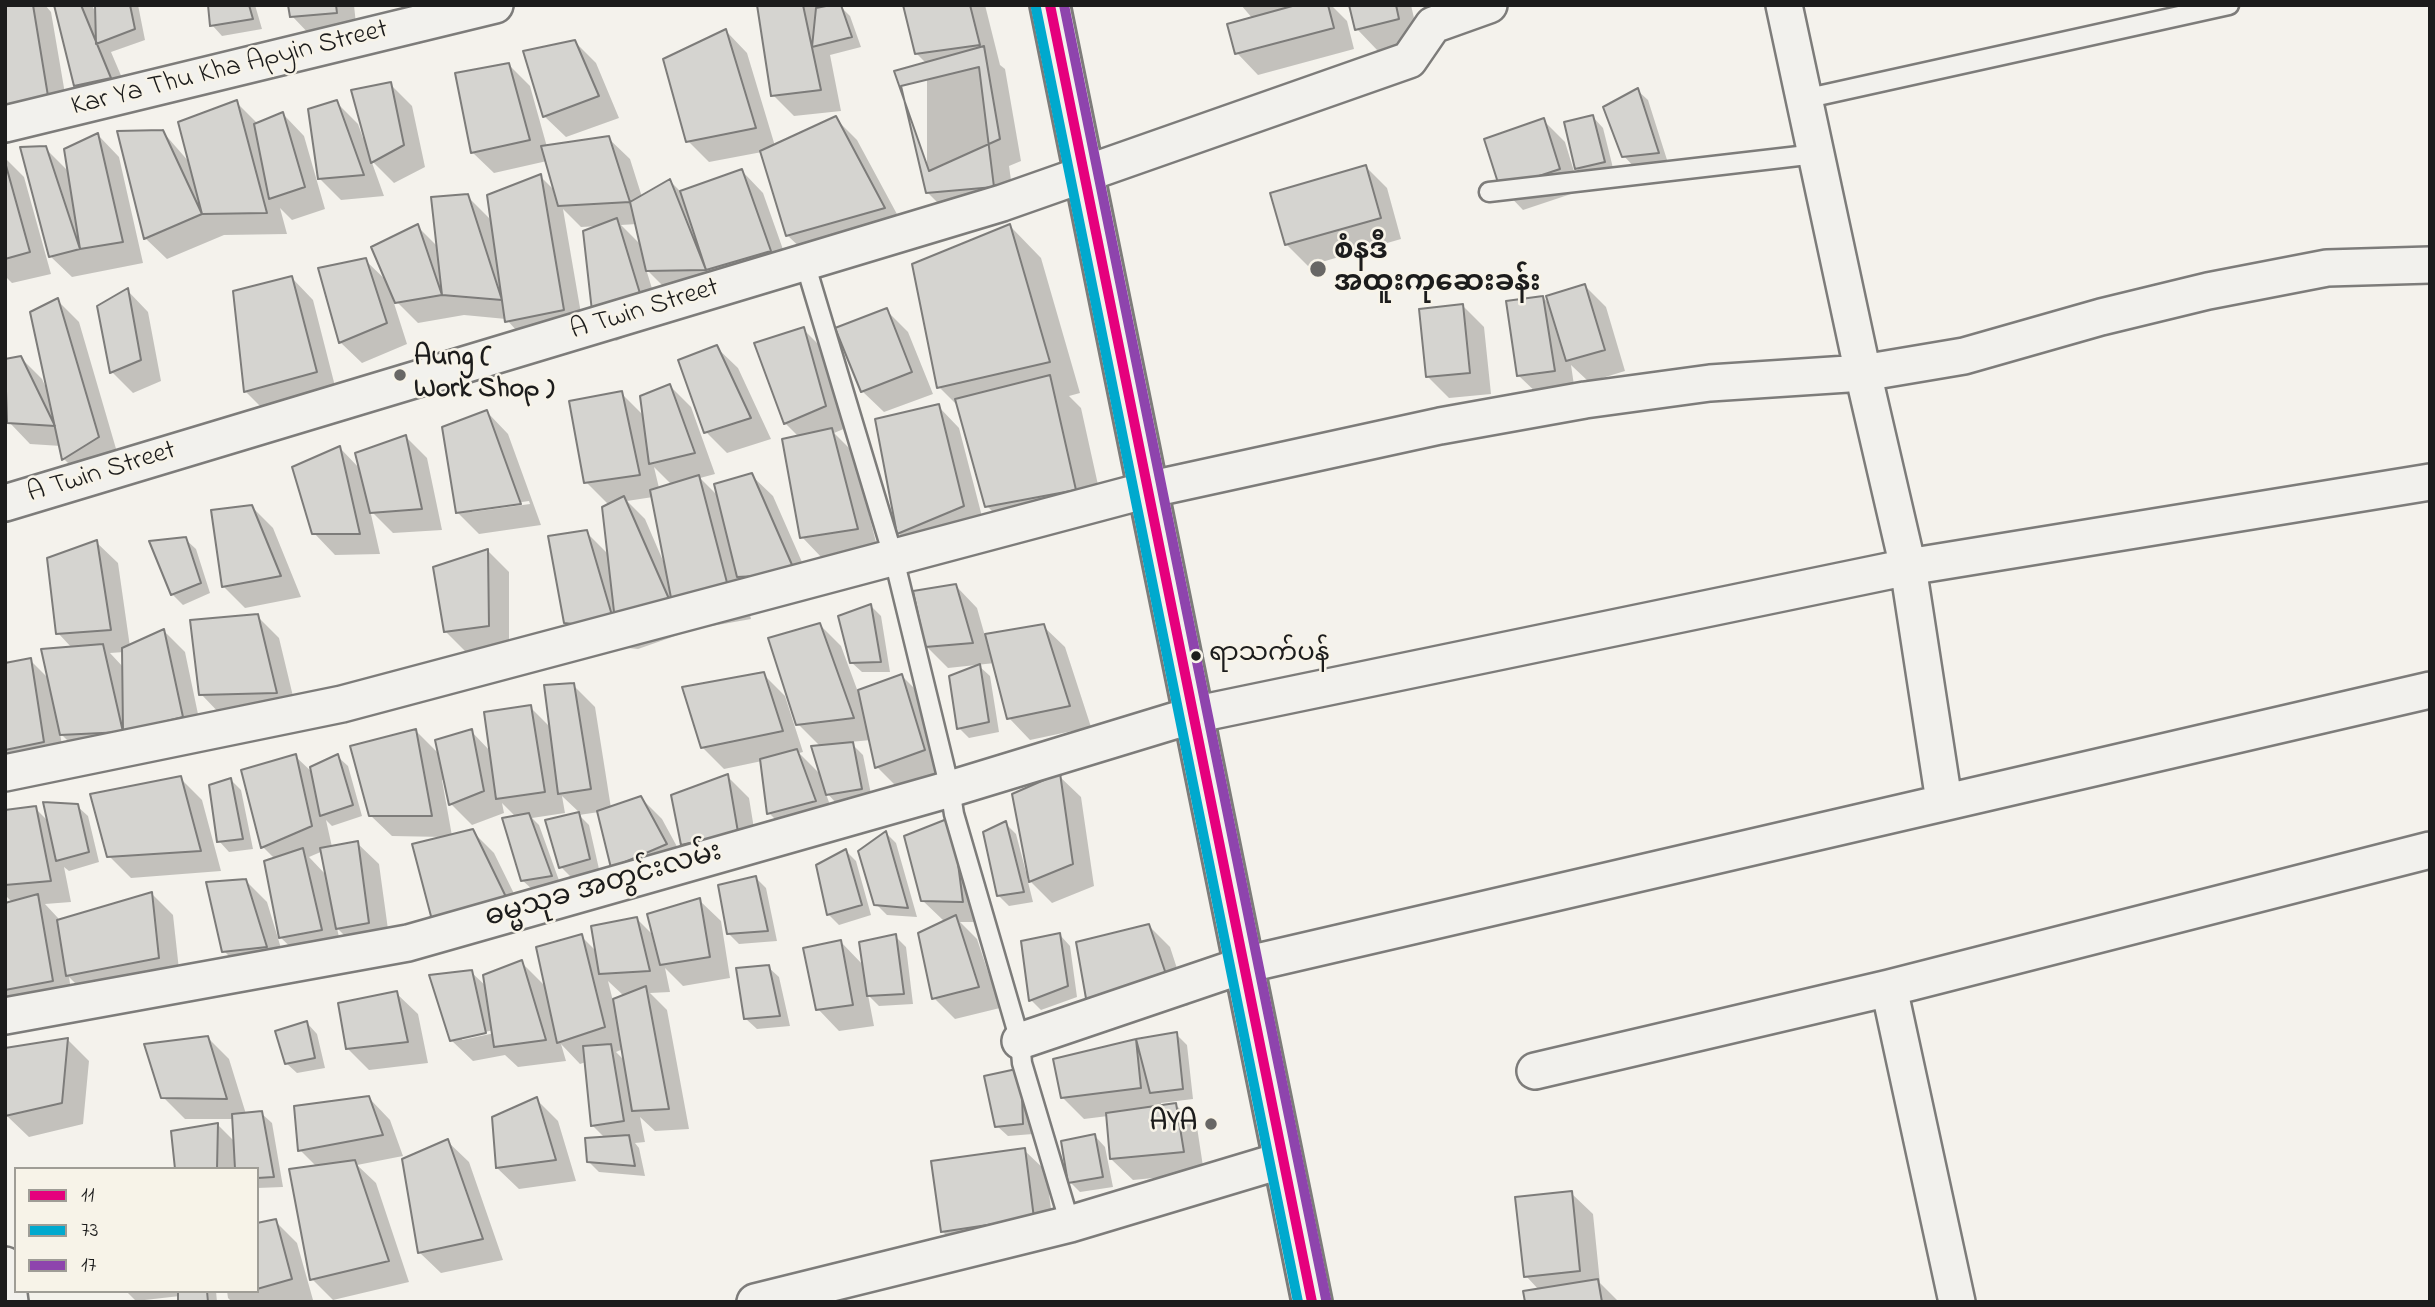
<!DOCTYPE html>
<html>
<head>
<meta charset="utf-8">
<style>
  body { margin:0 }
  #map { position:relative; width:2435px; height:1307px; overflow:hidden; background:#f4f2ec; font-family:"Indie Flower",sans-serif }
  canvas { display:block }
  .frame { position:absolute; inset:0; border:7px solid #1c1c1c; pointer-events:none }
  .legend { position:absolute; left:14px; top:1167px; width:245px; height:126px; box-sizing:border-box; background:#f7f3e8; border:2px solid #9f9d96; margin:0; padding:9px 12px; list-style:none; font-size:21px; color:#1c1c1c }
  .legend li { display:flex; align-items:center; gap:14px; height:35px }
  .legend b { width:35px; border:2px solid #9f9d96 }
</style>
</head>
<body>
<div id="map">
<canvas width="2435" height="1307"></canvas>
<div class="frame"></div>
<ul class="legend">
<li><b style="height:9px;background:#e5007d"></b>11</li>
<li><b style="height:9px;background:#00a9ce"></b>73</li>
<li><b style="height:9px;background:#8e44ad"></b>17</li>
</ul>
</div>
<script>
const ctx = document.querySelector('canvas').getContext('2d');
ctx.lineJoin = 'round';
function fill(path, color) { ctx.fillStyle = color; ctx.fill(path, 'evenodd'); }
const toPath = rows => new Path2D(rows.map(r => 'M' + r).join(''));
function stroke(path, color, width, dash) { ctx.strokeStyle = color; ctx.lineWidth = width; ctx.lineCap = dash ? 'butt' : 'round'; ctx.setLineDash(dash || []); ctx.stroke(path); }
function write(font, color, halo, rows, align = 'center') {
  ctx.font = font + ' "Indie Flower","Noto Sans Myanmar",sans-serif'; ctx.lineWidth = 5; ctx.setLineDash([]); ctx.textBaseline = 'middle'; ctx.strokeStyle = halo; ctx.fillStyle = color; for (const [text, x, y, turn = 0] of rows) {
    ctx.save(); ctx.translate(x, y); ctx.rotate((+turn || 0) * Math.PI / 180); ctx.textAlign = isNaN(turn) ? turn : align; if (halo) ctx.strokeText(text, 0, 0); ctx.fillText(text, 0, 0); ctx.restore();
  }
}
const shadow = toPath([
  [5,5,45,5,51,12,69,117,5,115],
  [56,5,92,5,97,16,97,5,138,5,145,40,111,52,131,99,97,107,76,85],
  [210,5,255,5,262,29,222,36,212,25],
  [290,5,354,5,357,34,313,38,292,16],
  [399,5,434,5,408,15],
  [759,5,815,5,820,9,839,5,850,16,861,47,830,55,841,111,794,116,773,95],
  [904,5,985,5,1000,65,1005,69,1021,161,1009,166,1015,208,949,214,927,192,927,64,916,53],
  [1241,5,1331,5,1347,21,1354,49,1258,75,1237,53,1253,19],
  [1351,5,1411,5,1419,40,1378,51,1357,29],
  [726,31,747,53,775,146,835,118,857,140,905,229,809,256,787,235,762,152,709,162,688,141],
  [575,42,596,63,619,118,566,137,544,116],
  [509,65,530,86,547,147,608,138,630,159,642,197,670,181,681,192,742,171,763,193,791,272,669,292,646,269,662,321,616,341,595,319,600,226,581,227,563,209,584,331,528,343,506,319,464,315,418,323,392,297,407,344,362,363,340,342,365,260,389,283,418,227,438,247,467,196,492,221,540,176,556,192,547,161,494,173,472,152],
  [637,224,642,246,621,225],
  [390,84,412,106,425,167,394,183,371,160,384,196,341,200,319,178,336,102,358,124,363,138,366,137],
  [1637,90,1648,100,1668,163,1634,167,1624,156],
  [236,102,258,124,283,114,304,136,325,209,292,220,280,208,287,234,224,235,167,259,145,238,162,131,190,163],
  [1593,117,1603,128,1614,172,1587,179,1576,168],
  [1543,120,1565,142,1580,191,1523,210,1502,188],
  [98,135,119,157,143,263,72,277,50,256,45,148,69,172],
  [5,158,24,177,51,274,12,283,5,276],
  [1366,167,1387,188,1401,239,1308,266,1286,244],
  [1010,226,1041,258,1080,393,1069,396,1081,408,1106,521,1018,537,987,506,960,408,939,387],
  [292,278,313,300,337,394,267,413,246,392,235,292],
  [1585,286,1606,307,1625,371,1589,382,1571,365,1575,392,1541,397,1519,376,1543,297,1551,306],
  [127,290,148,312,161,381,133,393,112,372],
  [58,301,79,322,119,459,85,480,64,459,61,446,30,444,9,422,5,397,5,360,20,357,42,379,47,390],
  [1463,306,1484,327,1491,394,1449,398,1428,377],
  [886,310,908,332,933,394,884,412,862,391],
  [803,329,825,351,846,428,834,433,853,452,878,550,823,559,802,537,799,437,785,423,757,344],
  [716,347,738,368,771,439,727,453,706,432],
  [670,386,691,407,715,474,700,478,720,498,751,475,773,496,816,594,760,598,741,579,751,619,695,629,638,649,587,644,565,622,586,532,609,555,609,505,586,482,621,393,644,416],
  [654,467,672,485,659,488],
  [653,497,664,563,645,519,627,501],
  [938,406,959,428,985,528,920,554,898,533],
  [487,412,508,434,541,525,479,534,457,512],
  [529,501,530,504,472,512,472,509],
  [406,437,427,458,442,530,393,533,370,510,380,554,335,555,314,533,340,448,360,469],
  [252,507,273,528,301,597,245,608,223,586],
  [185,539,196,549,210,593,183,605,172,594],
  [96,542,118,563,130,647,164,631,185,652,203,738,83,756,60,733,65,763,5,775,5,664,30,660,49,679,72,648,58,633],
  [124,652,124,668,110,653],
  [488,551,509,572,509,647,467,653,445,631],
  [956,586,977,608,985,636,1043,626,1065,647,1091,727,1030,740,1009,718,995,663,948,668,927,647],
  [871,606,881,616,890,672,862,672,851,662],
  [257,616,279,638,297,713,222,716,201,694],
  [820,625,841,646,858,692,902,676,923,697,945,771,898,788,877,767,871,740,850,742,863,755,872,799,838,805,825,791,836,822,790,834,769,813,762,761,724,769,702,747,763,674,785,696,803,752,799,753,822,776,821,747,798,724],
  [979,666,990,676,999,732,969,738,959,728],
  [573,685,595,707,611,808,641,798,662,819,687,865,613,867,599,812,579,815,589,825,599,869,571,877,561,867,548,822,581,814,562,796,565,813,532,818,539,825,561,886,533,890,522,880,516,817,502,803,504,813,472,825,451,804,445,780,442,780,452,836,472,831,494,853,527,920,444,837,392,836,370,815,416,731,440,755,471,731,491,752,530,707,551,728],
  [295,756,314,774,337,756,348,766,362,816,332,826,326,820,332,847,357,843,379,864,390,944,359,950,337,928,342,951,302,958,280,937,275,859,263,847],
  [323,851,327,876,309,857],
  [727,776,749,798,758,853,704,865,682,844],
  [1059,776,1081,797,1094,886,1052,903,1027,878,1033,902,1009,906,998,895,1005,823,1016,834,1026,872,1029,872],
  [180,778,202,800,221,871,131,878,109,856],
  [231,780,241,790,253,849,229,852,219,841],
  [77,806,88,816,99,862,69,871,64,867,71,902,45,904,58,918,59,921,152,894,173,915,180,979,89,997,69,977,73,1002,5,1012,5,905,13,903,5,895,5,811,35,808,49,822],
  [952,819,973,841,983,922,960,922,977,939,1000,1008,955,1019,934,998,945,922,922,900],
  [886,833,896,843,917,917,887,915,876,904],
  [846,851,856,861,871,915,839,925,829,915,818,865],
  [755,877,766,888,777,941,739,944,728,933],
  [246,881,267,902,287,968,246,973,224,951],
  [699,900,721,921,730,978,683,986,665,968,670,992,650,993,667,1010,689,1129,655,1131,640,1117,645,1142,635,1143,639,1148,645,1176,599,1172,589,1162,605,1138,592,1125,586,1062,580,1064,561,1044,566,1061,518,1067,505,1055,473,1061,451,1040,471,972,487,987,521,962,547,988,581,936,597,952,637,919,654,936],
  [608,981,624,996,613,1001],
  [494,1030,495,1033,462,1040,462,1037],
  [623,1049,625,1061,616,1052],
  [1149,926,1170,947,1189,1005,1110,1025],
  [1060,935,1070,946,1077,997,1041,1010,1031,1000],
  [895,936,906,947,913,1004,879,1006,868,995,874,1026,839,1031,818,1009,840,941,864,966],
  [768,967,779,977,790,1026,757,1029,746,1019],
  [396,993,418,1014,428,1063,369,1070,347,1048],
  [307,1023,317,1034,325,1068,297,1073,286,1063],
  [1176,1034,1187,1045,1193,1099,1161,1103,1161,1107,1176,1105,1197,1127,1204,1173,1133,1180,1111,1159,1108,1116,1084,1119,1062,1097,1055,1060,1137,1041],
  [207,1037,229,1059,246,1114,261,1113,272,1123,283,1187,257,1188,257,1169,177,1169,218,1125,235,1142,234,1119,185,1119,163,1097],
  [68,1040,89,1061,83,1124,29,1137,7,1116,5,1091],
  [1030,1080,1033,1134,1008,1136,997,1126],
  [369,1098,390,1120,403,1156,357,1165,376,1183,409,1282,333,1300,312,1279,317,1167,300,1150],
  [536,1099,558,1121,576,1181,519,1189,497,1168],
  [1095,1136,1105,1147,1113,1187,1080,1192,1070,1182],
  [447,1141,469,1162,503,1260,441,1273,419,1252],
  [1024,1150,1046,1171,1055,1239,964,1253,942,1231],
  [1571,1193,1593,1214,1600,1283,1619,1302,1527,1302,1539,1290,1526,1276],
  [275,1221,297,1243,313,1300,232,1302,228,1298,227,1291,257,1291,257,1225],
  [126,1291,216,1291,217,1302,180,1302,180,1296,136,1301]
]);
const building = toPath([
  [5,5,33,5,48,96,5,105,5,5],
  [54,5,81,5,111,78,74,86,54,5],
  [95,5,130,5,135,29,96,44,95,5],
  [208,5,249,5,253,19,210,26,208,5],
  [288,5,336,5,337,13,290,17,288,5],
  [757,5,803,5,821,90,771,96,757,5],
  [831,5,841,5,852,37,812,47,816,8,831,5],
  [903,5,970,5,980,45,915,54,903,5],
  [1296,5,1328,5,1334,28,1235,54,1227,24,1296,5],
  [1349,5,1396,5,1399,19,1355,30,1349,5],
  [726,29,756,128,686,142,663,59,726,29],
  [575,40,599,96,543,117,523,51,575,40],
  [984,46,1000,139,929,171,894,71,984,46],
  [509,63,530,140,471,153,455,73,509,63],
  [979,67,994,187,926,193,901,86,979,67],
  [391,82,404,145,371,163,351,90,391,82],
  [1638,88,1659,153,1622,157,1603,107,1638,88],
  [237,100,267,213,202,214,178,122,237,100],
  [337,100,364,175,318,179,308,109,337,100],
  [283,112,305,187,269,199,254,124,283,112],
  [1593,115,1605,162,1575,169,1564,122,1593,115],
  [836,116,885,208,786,236,760,151,836,116],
  [1544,118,1560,169,1500,189,1484,139,1544,118],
  [163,130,202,214,144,239,117,131,163,130],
  [98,133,123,242,80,249,64,149,98,133],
  [609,136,630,202,558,206,541,146,609,136],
  [46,146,80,249,49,257,20,147,46,146],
  [5,162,30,252,5,259,5,162],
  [1366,165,1381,218,1285,245,1270,193,1366,165],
  [742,169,771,251,706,270,680,191,742,169],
  [541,174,564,310,505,322,487,195,541,174],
  [670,179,706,270,646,271,630,202,670,179],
  [468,194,502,300,442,295,431,197,468,194],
  [617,218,642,300,593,320,583,231,617,218],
  [418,224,442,295,395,303,371,247,418,224],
  [1010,224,1050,362,937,388,912,264,1010,224],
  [366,258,387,323,339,343,318,268,366,258],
  [292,276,317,372,244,392,233,291,292,276],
  [1585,284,1605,350,1566,361,1546,296,1585,284],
  [128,288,141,360,110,373,97,306,128,288],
  [1543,296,1555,371,1517,376,1506,301,1543,296],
  [58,298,99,437,62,460,30,312,58,298],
  [1463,304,1470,373,1426,377,1419,309,1463,304],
  [887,308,912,372,861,392,835,328,887,308],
  [804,327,826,406,784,424,754,343,804,327],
  [717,345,751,418,704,433,678,360,717,345],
  [21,356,55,426,7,423,5,359,21,356],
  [1050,375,1076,490,985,507,955,399,1050,375],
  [670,384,695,453,649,464,640,396,670,384],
  [622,391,640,475,584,483,569,401,622,391],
  [939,404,964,506,897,534,875,419,939,404],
  [487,410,521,504,456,513,442,427,487,410],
  [832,428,858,529,800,538,782,439,832,428],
  [406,435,422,509,370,513,355,453,406,435],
  [340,446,360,534,312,534,292,467,340,446],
  [752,473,796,574,737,577,714,484,752,473],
  [699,475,731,598,673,608,650,490,699,475],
  [624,496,673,608,616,629,602,507,624,496],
  [252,505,281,576,222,587,211,510,252,505],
  [587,530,616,629,564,623,548,536,587,530],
  [186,537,201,583,171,595,149,541,186,537],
  [97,540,111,630,56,634,47,558,97,540],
  [488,549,489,626,444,632,433,567,488,549],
  [956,584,973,643,925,647,913,591,956,584],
  [871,604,881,662,850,663,838,616,871,604],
  [258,614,277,693,199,695,190,620,258,614],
  [820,623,854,718,796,725,768,638,820,623],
  [1044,624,1070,706,1007,719,985,634,1044,624],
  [164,629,183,717,123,732,122,648,164,629],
  [103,644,123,732,60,735,41,649,103,644],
  [31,658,44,742,5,750,5,663,31,658],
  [980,664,989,722,957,729,949,676,980,664],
  [764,672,783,731,701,748,682,687,764,672],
  [902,674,925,750,875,768,858,690,902,674],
  [574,683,591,789,558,794,544,685,574,683],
  [531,705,545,792,496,799,484,712,531,705],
  [416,729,432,816,369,816,350,746,416,729],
  [472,729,484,791,449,805,435,740,472,729],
  [853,742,862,789,826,795,811,746,853,742],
  [797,749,816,801,767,814,760,759,797,749],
  [296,754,312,826,261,848,241,770,296,754],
  [338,754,353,805,320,816,310,767,338,754],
  [1060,773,1073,864,1029,882,1012,794,1060,773],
  [728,774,738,832,681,845,671,795,728,774],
  [181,776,201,851,107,857,90,794,181,776],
  [231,778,243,839,217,842,209,785,231,778],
  [641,796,667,844,611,868,597,811,641,796],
  [43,802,78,804,89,852,56,861,43,802],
  [36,806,51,881,5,885,5,810,36,806],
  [579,812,590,859,559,868,545,820,579,812],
  [529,813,552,876,521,881,502,818,529,813],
  [952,817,963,902,921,901,904,836,952,817],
  [1006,821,1024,892,997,896,983,832,1006,821],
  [473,829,507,899,432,920,412,844,473,829],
  [886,831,908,908,874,905,858,851,886,831],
  [358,841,369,923,336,929,320,848,358,841],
  [303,848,322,930,279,938,264,861,303,848],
  [846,849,862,905,827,915,816,865,846,849],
  [756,876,768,931,727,934,718,885,756,876],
  [246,879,267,947,222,952,206,882,246,879],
  [152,892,159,958,66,976,57,920,152,892],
  [38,894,53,981,5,990,5,903,38,894],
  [700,898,710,957,660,965,647,914,700,898],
  [956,915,979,987,932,999,918,933,956,915],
  [637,917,650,971,599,974,591,926,637,917],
  [1149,924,1169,983,1087,1004,1076,942,1149,924],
  [1060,933,1068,986,1029,1001,1021,941,1060,933],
  [582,934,605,1027,557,1043,536,947,582,934],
  [896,934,904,994,867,996,859,942,896,934],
  [841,940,853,1005,816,1010,803,948,841,940],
  [522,960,546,1040,494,1047,483,975,522,960],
  [769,965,780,1016,744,1019,736,968,769,965],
  [472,970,486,1033,450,1041,429,975,472,970],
  [646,986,669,1109,632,1111,613,999,646,986],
  [397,991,408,1042,346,1049,338,1003,397,991],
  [307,1021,315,1058,285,1064,275,1031,307,1021],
  [1177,1032,1183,1089,1150,1093,1136,1039,1177,1032],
  [208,1036,227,1099,161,1098,144,1044,208,1036],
  [68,1038,62,1103,5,1116,5,1048,68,1038],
  [1136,1039,1141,1088,1061,1098,1053,1059,1136,1039],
  [611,1044,624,1121,591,1126,583,1046,611,1044],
  [1021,1068,1023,1124,995,1127,984,1076,1021,1068],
  [369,1096,383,1135,298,1151,294,1106,369,1096],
  [537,1097,556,1160,496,1168,492,1117,537,1097],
  [1176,1103,1184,1152,1110,1159,1106,1113,1176,1103],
  [262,1111,274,1177,257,1178,257,1169,235,1169,232,1114,262,1111],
  [218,1123,217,1169,175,1169,171,1131,218,1123],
  [1095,1134,1103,1177,1068,1183,1061,1141,1095,1134],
  [629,1135,635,1166,587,1162,585,1138,629,1135],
  [448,1139,483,1239,418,1253,402,1159,448,1139],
  [1025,1148,1034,1218,941,1232,931,1161,1025,1148],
  [355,1160,389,1261,310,1280,289,1169,355,1160],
  [1572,1191,1580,1271,1524,1277,1515,1197,1572,1191],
  [276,1219,292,1279,257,1289,257,1223,276,1219],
  [1598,1279,1602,1302,1525,1302,1523,1291,1598,1279],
  [178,1291,207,1291,208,1302,178,1302,178,1291]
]);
const service = toPath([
  [1804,99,2229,5],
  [1489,192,1816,154],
  [805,263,894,559,950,789,954,814,1020,1041,1022,1063,1070,1224]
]);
const minor = toPath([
  [1784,5,1863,373,1908,567,1944,801],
  [5,124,495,5],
  [5,503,1002,203,1409,60,1433,25,1489,5],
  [5,773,342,704,1147,490,1440,426,1585,400,1710,383,1863,373,1964,356,2101,317,2208,291,2327,268,2430,265],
  [1889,988,1957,1302],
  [5,1016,408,943,950,789,1193,715,1908,567,2430,482],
  [1020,1041,1244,965,2430,690],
  [1535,1071,1889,988,2430,850],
  [5,1265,10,1302],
  [755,1302,1070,1224,1283,1160]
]);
const secondary = toPath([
  [1050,5,1312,1302]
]);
const bus1 = toPath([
  [1050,5,1312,1302]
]);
const bus2 = toPath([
  [1036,8,1298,1302]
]);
const bus3 = toPath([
  [1064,5,1326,1299]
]);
const markers = [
  [1318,269,9,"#686765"],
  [400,375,7,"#686765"],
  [1196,656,6,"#1c1c1c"],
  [1211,1124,7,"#686765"]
];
const busNames = [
  ["ရာသက်ပန်",1209,656]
];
const streetNames = [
  ["Kar Ya Thu Kha Apyin Street",230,70,-14],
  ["A Twin Street",645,311,-17],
  ["A Twin Street",102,474,-17],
  ["ဓမ္မသုခ အတွင်းလမ်း",604,887,-16]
];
const poiNames = [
  ["စံနဒီ",1334,253],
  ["အထူးကုဆေးခန်း",1334,285],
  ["Aung (",414,359],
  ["Work Shop )",414,391],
  ["AYA",1197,1124,"right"]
];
fill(shadow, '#0003');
fill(building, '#d5d4d0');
stroke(building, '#7d7c7a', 2);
stroke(service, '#7d7c7a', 23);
stroke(minor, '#7d7c7a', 40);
stroke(secondary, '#7d7c7a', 44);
stroke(service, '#f2f1ed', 18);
stroke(minor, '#f2f1ed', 35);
stroke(secondary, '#f2f1ed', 38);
stroke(bus1, '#e5007d', 10);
stroke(bus2, '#00a9ce', 10);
stroke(bus3, '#8e44ad', 10);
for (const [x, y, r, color] of markers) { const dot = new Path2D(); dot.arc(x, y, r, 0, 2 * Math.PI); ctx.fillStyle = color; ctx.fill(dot); stroke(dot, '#f7f3e8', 2.5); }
write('26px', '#1c1c1c', '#f7f3e8', busNames, 'left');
write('28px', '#1c1c1c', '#f7f3e8', streetNames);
write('bold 28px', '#1c1c1c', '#f7f3e8', poiNames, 'left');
</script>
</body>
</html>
